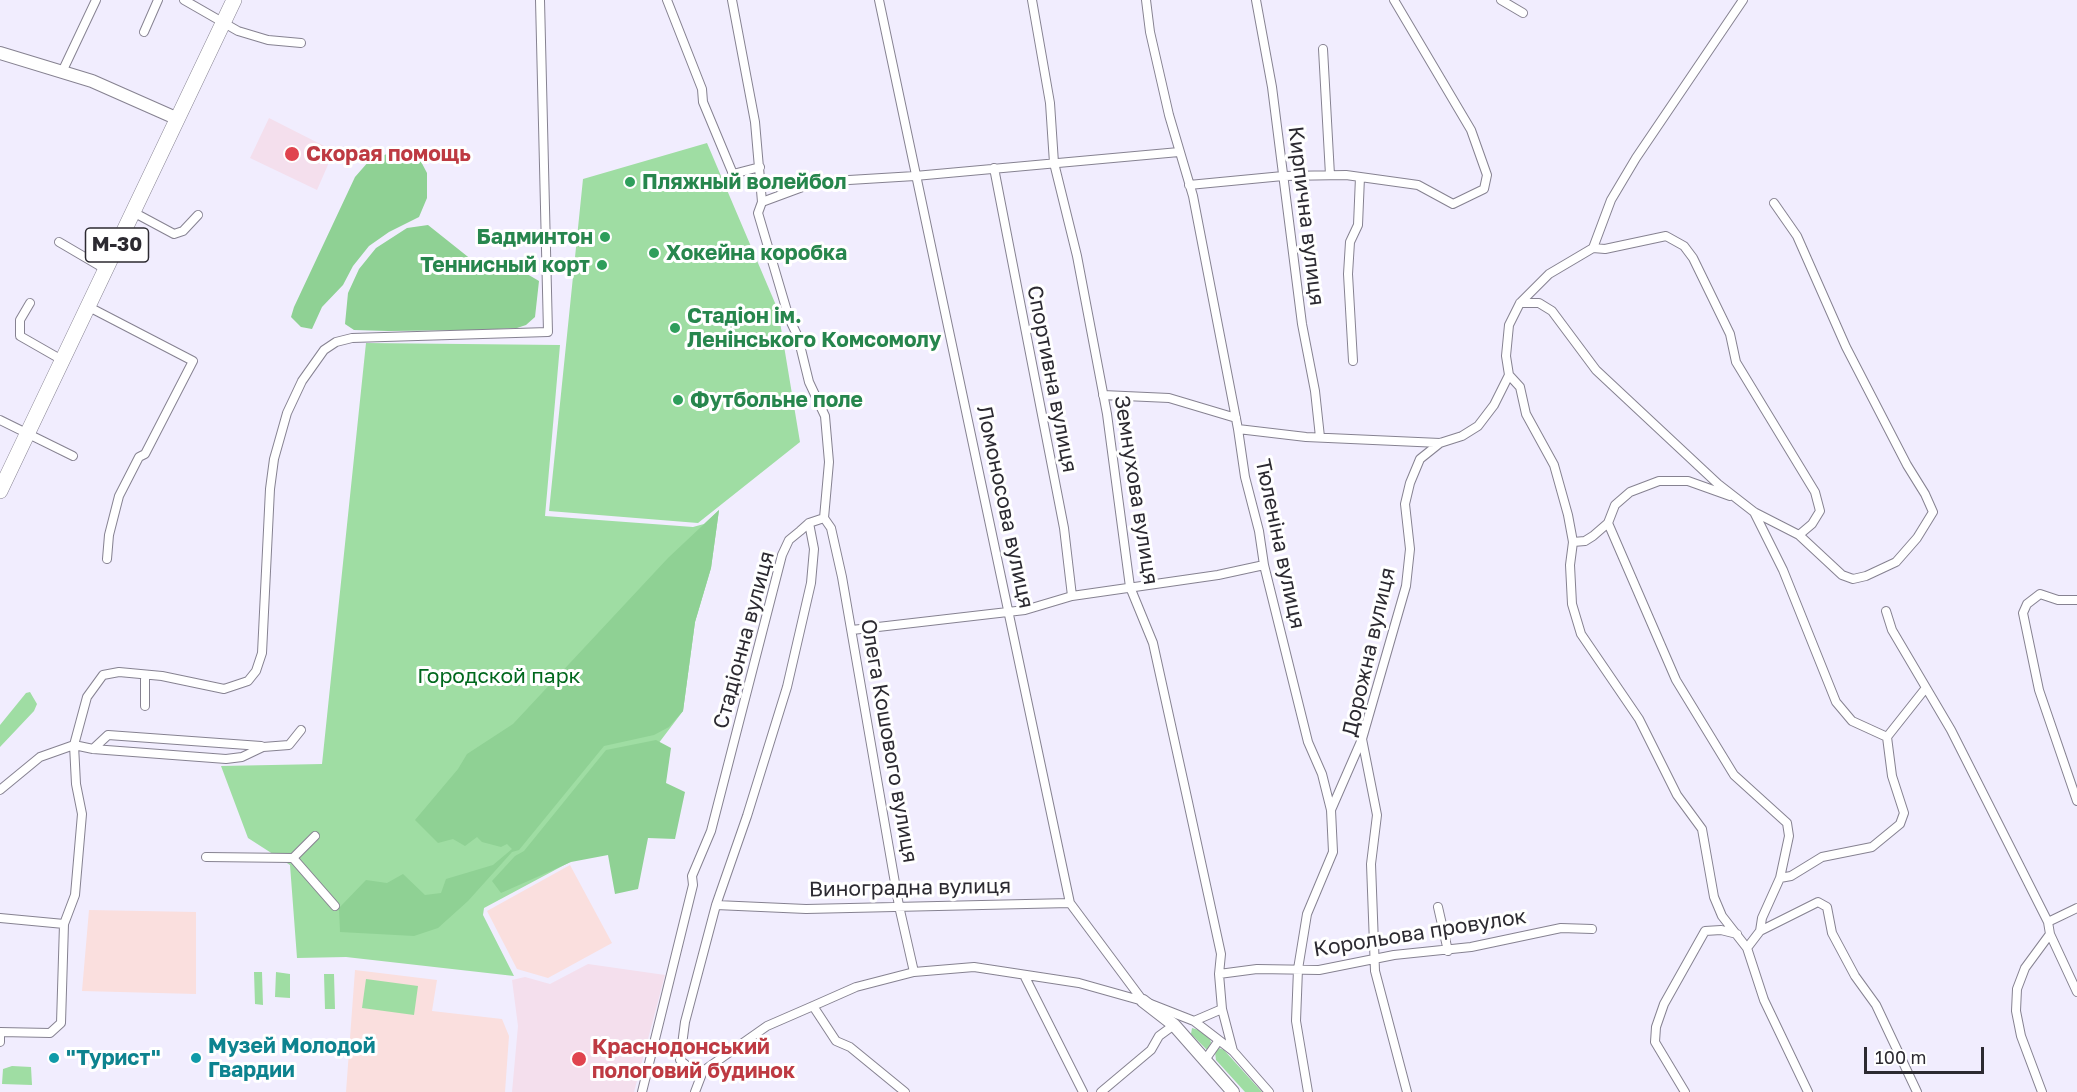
<!DOCTYPE html>
<html>
<head>
<meta charset="utf-8">
<style>
  body { margin:0 }
  #map { position:relative; width:2077px; height:1092px; overflow:hidden; background:#f1edfe; font-family:"Golos Text",sans-serif }
  canvas { display:block }
  .scale { position:absolute; left:1864px; top:1047px; width:120px; height:27px; box-sizing:border-box; border:3px solid #2c2a31; border-top:0; padding-left:8px; font-size:18px; line-height:21px; white-space:nowrap; color:#2c2a31; -webkit-text-stroke:4px #fff; paint-order:stroke }
</style>
</head>
<body>
<div id="map">
<canvas width="2077" height="1092"></canvas>
<div class="scale">100 m</div>
</div>
<script>
const ctx = document.querySelector('canvas').getContext('2d');
ctx.lineJoin = 'round';
function fill(path, color) { ctx.fillStyle = color; ctx.fill(path, 'evenodd'); }
const toPath = rows => new Path2D(rows.map(r => 'M' + r).join(''));
function stroke(path, color, width, dash) { ctx.strokeStyle = color; ctx.lineWidth = width; ctx.lineCap = dash ? 'butt' : 'round'; ctx.setLineDash(dash || []); ctx.stroke(path); }
function write(font, color, halo, rows, align = 'center') {
  ctx.font = font + ' "Golos Text",sans-serif'; ctx.lineWidth = 6; ctx.setLineDash([]); ctx.textBaseline = 'middle'; ctx.strokeStyle = halo; ctx.fillStyle = color; for (const [text, x, y, turn = 0] of rows) {
    ctx.save(); ctx.translate(x, y); ctx.rotate((+turn || 0) * Math.PI / 180); ctx.textAlign = isNaN(turn) ? turn : align; if (halo) ctx.strokeText(text, 0, 0); ctx.fillText(text, 0, 0); ctx.restore();
  }
}
const education = toPath([
  [570,865,612,943,548,978,517,969,487,911],
  [89,910,196,912,196,994,82,991],
  [355,970,437,980,432,1011,502,1019,509,1036,505,1092,346,1092]
]);
const medical = toPath([
  [269,118,334,151,317,190,250,158],
  [588,964,665,975,634,1092,512,1092,518,1026,512,980,525,977,550,984]
]);
const green = toPath([
  [707,143,778,310,800,442,698,523,549,511,583,179],
  [366,343,560,345,545,516,693,527,704,524,719,510,711,568,695,622,683,711,568,863,484,908,483,915,514,976,346,957,297,958,290,865,248,838,221,766,322,764],
  [30,692,37,704,34,711,0,747,0,725,26,693],
  [254,972,262,972,263,1005,255,1004],
  [276,972,290,974,290,998,275,997],
  [324,974,334,974,335,1009,325,1009],
  [366,979,418,986,414,1015,362,1008],
  [1192,1028,1202,1031,1210,1038,1211,1043,1207,1050,1191,1034],
  [1219,1048,1224,1050,1262,1092,1245,1092,1216,1060,1215,1052],
  [12,1066,31,1067,32,1085,2,1084,3,1069]
]);
const forest = toPath([
  [392,152,416,152,427,173,427,198,419,217,389,232,369,246,353,266,343,285,322,307,312,329,301,327,291,317,294,307,355,177,369,161],
  [428,225,482,268,522,271,539,281,535,317,526,325,517,328,478,330,388,331,354,330,345,324,348,293,359,269,376,248,407,228],
  [719,510,711,568,695,622,683,711,669,727,654,735,604,746,519,850,512,852,468,901,438,928,414,936,340,932,339,908,366,880,387,883,403,874,425,895,441,893,446,879,493,865,512,849,507,844,501,847,482,842,477,837,465,846,453,839,438,843,415,820,458,769,467,754,513,724,668,558],
  [656,740,671,748,666,783,685,792,675,839,648,838,638,889,615,894,608,855,571,862,501,893,492,881,515,856,524,851,606,750]
]);
const street = toPath([
  [184,0,238,31,268,40,301,43],
  [667,0,702,89,703,102,733,174,760,167],
  [732,0,755,122,762,202,758,213,789,318,798,337,809,382,825,416,829,462,824,518],
  [879,0,1070,903,1143,1001],
  [1032,0,1050,103,1054,163,1077,256,1107,414,1130,587,1153,643,1188,802,1221,954,1219,974,1222,1009,1233,1051],
  [1146,0,1150,32,1169,115,1193,196,1238,429,1245,477,1259,531,1264,565,1308,742,1322,774,1331,810,1333,852,1307,914,1298,969,1296,1021,1308,1092],
  [1256,0,1272,87,1302,324,1315,391,1320,437],
  [1501,0,1523,13],
  [144,32,158,0],
  [1323,49,1330,175],
  [62,72,96,0],
  [994,168,1064,528,1072,596],
  [1189,185,1283,176,1346,175,1418,185,1453,204,1484,189,1487,175,1471,130,1394,0],
  [762,202,816,182,915,176,1179,152],
  [133,212,174,234,183,231,198,215],
  [59,242,105,269],
  [1593,248,1605,249,1666,236,1684,246,1693,258,1730,334,1736,362,1815,492,1820,511,1812,524,1799,535,1842,575,1853,579,1866,576,1896,562,1917,538,1933,512,1925,494,1907,465,1846,347,1797,236,1774,203],
  [30,303,20,320,20,336,62,360],
  [1520,303,1539,303,1552,311,1596,370,1718,484,1754,512,1799,535],
  [87,306,193,361,145,454,139,457,119,496,109,535,107,559],
  [1353,361,1348,274,1350,242,1358,225,1360,177],
  [1509,375,1520,387,1526,414,1554,465,1568,515,1573,542,1570,565,1572,604,1581,634,1639,719,1677,795,1702,829,1714,897,1722,916,1747,948,1764,1000,1808,1092],
  [1103,395,1169,398,1236,418],
  [0,420,73,456],
  [1238,429,1306,437,1440,443,1462,436,1478,426,1494,405,1509,375,1506,356,1509,325,1520,303,1549,274,1593,248,1611,200,1636,158,1743,0],
  [1754,512,1783,570,1836,702,1852,721,1887,737],
  [1608,523,1676,680,1734,775,1787,823,1789,836,1780,878],
  [1573,542,1585,541,1593,536,1608,523,1615,505,1630,492,1659,481,1688,481,1730,496],
  [2077,600,2058,600,2040,594,2027,604,2023,613,2039,690,2077,801],
  [1886,611,1892,630,1951,730,2048,922,2050,934,2077,992],
  [852,630,1025,610,1072,596,1218,575,1264,565],
  [145,706,145,675],
  [93,749,108,735,261,746],
  [0,790,40,757,74,745,93,749,226,759,242,757,263,747,289,745,301,730],
  [1331,810,1362,739],
  [315,836,293,858,335,906],
  [206,857,293,858],
  [716,905,806,909,1070,903],
  [1438,907,1448,951],
  [0,918,64,924],
  [2048,922,2077,908],
  [1760,931,1818,902,1827,907,1832,933,1855,976,1876,1005,1917,1092],
  [1747,948,1760,931,1762,918,1780,878,1791,876,1822,857,1872,847,1900,824,1904,813,1892,776,1887,737,1925,689],
  [1219,974,1257,969,1319,970,1394,955,1471,947,1561,928,1592,929],
  [1024,975,1083,1092],
  [813,1006,836,1041,850,1047,905,1092],
  [1194,1021,1222,1009],
  [0,1042,0,1032,50,1033,61,1023,64,924,75,895,82,814,76,784,74,745,87,697,103,675,119,672,162,676,224,689,248,681,256,671,262,653,270,489,274,459,287,413,302,381,324,350,336,342,352,338,548,332,540,0],
  [1205,1060,1219,1040],
  [703,1071,691,1069,680,1060,685,1022,716,905,747,816,787,687,811,583,814,549,809,523],
  [642,1092,693,885,692,876,711,831,782,555,789,540,800,531,809,523,824,518,831,528,842,577,899,906,914,972],
  [695,1092,703,1071,767,1026,813,1006,856,987,914,972,974,967,1079,983,1143,1001,1194,1021,1233,1051,1269,1092],
  [1101,1092,1151,1050,1159,1036,1174,1025],
  [1407,1092,1375,971,1371,864,1377,815,1362,739,1406,586,1410,549,1405,504,1410,483,1420,459,1440,443],
  [1685,1092,1655,1042,1656,1027,1664,1004,1705,931,1721,930,1737,934],
  [2042,1092,2021,1036,2016,1011,2017,989,2025,968,2050,934]
]);
const secondary = toPath([
  [0,53,92,81,178,119],
  [1143,1001,1174,1025,1233,1092]
]);
const highway = toPath([
  [0,491,234,0]
]);
const markers = [
  [292,154,8,"#e0444e"],
  [630,182,6,"#2e9e5b"],
  [605,237,6,"#2e9e5b"],
  [654,253,6,"#2e9e5b"],
  [602,265,6,"#2e9e5b"],
  [675,328,6,"#2e9e5b"],
  [678,400,6,"#2e9e5b"],
  [54,1058,6,"#0f9aa8"],
  [196,1058,6,"#0f9aa8"],
  [579,1059,8,"#e0444e"]
];
const shields = [
  [117,245,63]
];
const shieldNames = [
  ["М-30",117,245]
];
const healthNames = [
  ["Скорая помощь",306,154],
  ["Краснодонський",592,1047],
  ["пологовий будинок",592,1071]
];
const leisureNames = [
  ["Пляжный волейбол",642,182],
  ["Бадминтон",593,237,"right"],
  ["Хокейна коробка",666,253],
  ["Теннисный корт",590,265,"right"],
  ["Стадіон ім.",687,316],
  ["Ленінського Комсомолу",687,340],
  ["Футбольне поле",690,400]
];
const streetNames = [
  ["Кирпична вулиця",1306,216,83],
  ["Спортивна вулиця",1052,379,79],
  ["Земнухова вулиця",1136,490,81],
  ["Ломоносова вулиця",1005,507,78],
  ["Тюленіна вулиця",1280,544,78],
  ["Стадіонна вулиця",744,640,-75],
  ["Дорожна вулиця",1369,652,-77],
  ["Олега Кошового вулиця",889,741,80],
  ["Виноградна вулиця",910,888,-1],
  ["Корольова провулок",1420,933,-9]
];
const parkNames = [
  ["Городской парк",499,676]
];
const cultureNames = [
  ["Музей Молодой",208,1046],
  ["Гвардии",208,1070],
  ["\"Турист\"",66,1058]
];
fill(education, '#fadfde');
fill(medical, '#f4dfed');
fill(green, '#9fdda3');
fill(forest, '#8fd194');
stroke(street, '#868291', 10);
stroke(secondary, '#868291', 14);
stroke(highway, '#868291', 16);
stroke(street, '#fff', 8);
stroke(secondary, '#fff', 12);
stroke(highway, '#fff', 15);
for (const [x, y, r, color] of markers) { const dot = new Path2D(); dot.arc(x, y, r, 0, 2 * Math.PI); ctx.fillStyle = color; ctx.fill(dot); stroke(dot, '#fff', 2); }
for (const [x, y, w] of shields) { const box = new Path2D(); box.roundRect(x - w / 2, y - 17, w, 34, 4.5); ctx.fillStyle = '#fff'; ctx.fill(box); stroke(box, '#2c2a31', 1.5); }
write('bold 20px', '#2c2a31', null, shieldNames);
write('bold 21px', '#be3a42', '#fff', healthNames, 'left');
write('bold 21px', '#27864d', '#fff', leisureNames, 'left');
write('21px', '#2c2a31', '#fff', streetNames);
write('21px', '#00681d', '#fff', parkNames);
write('bold 21px', '#0d838f', '#fff', cultureNames, 'left');
</script>
</body>
</html>
